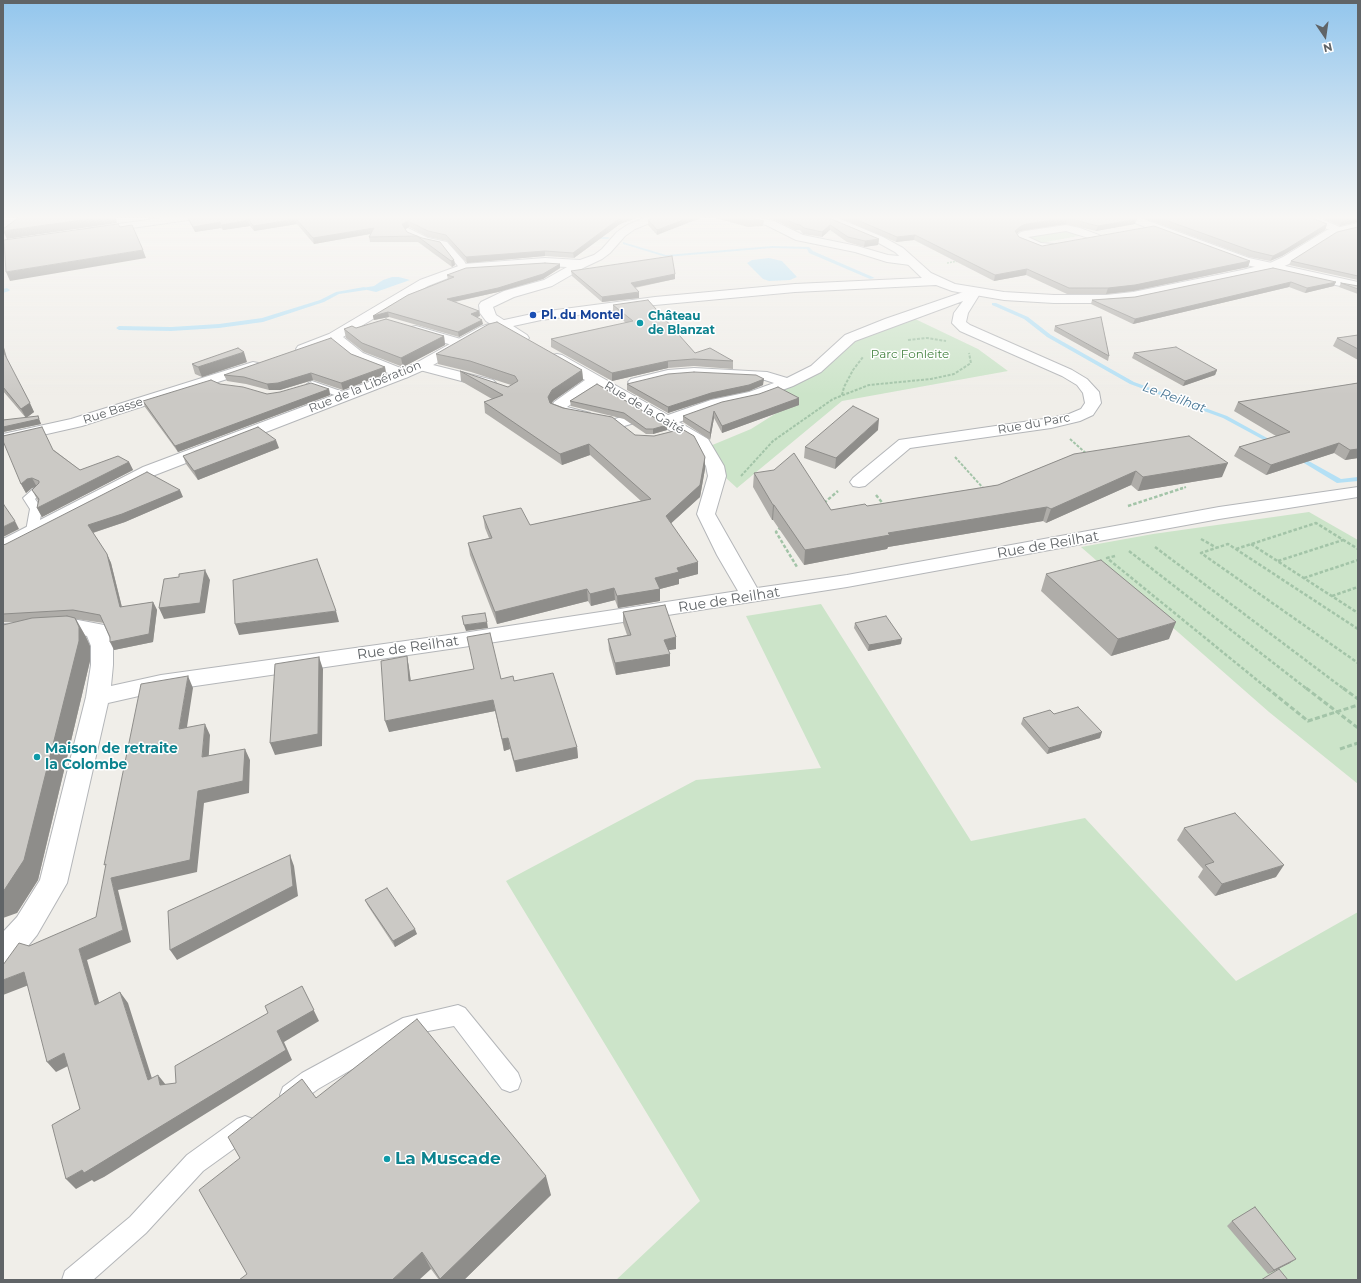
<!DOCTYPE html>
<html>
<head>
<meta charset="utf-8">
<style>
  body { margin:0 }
  #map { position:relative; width:1361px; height:1283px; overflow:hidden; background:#f0eee9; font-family:Montserrat,sans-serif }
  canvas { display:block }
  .frame { position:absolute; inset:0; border:4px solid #606467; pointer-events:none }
  .north { position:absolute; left:1305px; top:16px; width:40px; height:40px; -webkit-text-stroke:3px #fff; paint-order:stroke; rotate:167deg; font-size:11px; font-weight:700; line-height:16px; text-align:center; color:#606467 }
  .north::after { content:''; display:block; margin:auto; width:14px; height:18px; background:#606467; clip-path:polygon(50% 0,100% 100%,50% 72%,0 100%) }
</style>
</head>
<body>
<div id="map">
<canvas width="1361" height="1283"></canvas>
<div class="frame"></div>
<div class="north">N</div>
</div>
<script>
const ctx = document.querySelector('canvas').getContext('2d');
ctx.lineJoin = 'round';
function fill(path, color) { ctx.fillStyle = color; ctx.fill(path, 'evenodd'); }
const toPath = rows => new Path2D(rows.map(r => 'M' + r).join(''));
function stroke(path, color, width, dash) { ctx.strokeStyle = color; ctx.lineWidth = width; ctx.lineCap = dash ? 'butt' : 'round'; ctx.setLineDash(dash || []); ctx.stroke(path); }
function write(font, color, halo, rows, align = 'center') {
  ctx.font = font + ' Montserrat,sans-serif'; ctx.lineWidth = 3; ctx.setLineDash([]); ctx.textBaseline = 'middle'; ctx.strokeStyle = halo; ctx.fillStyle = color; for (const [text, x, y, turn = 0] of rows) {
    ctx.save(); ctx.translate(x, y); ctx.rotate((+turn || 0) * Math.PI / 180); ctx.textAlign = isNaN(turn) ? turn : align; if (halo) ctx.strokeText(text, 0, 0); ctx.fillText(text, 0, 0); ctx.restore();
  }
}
const green = toPath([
  [1066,230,1078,234,1079,236,1041,243,1036,242,1028,237],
  [911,317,978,349,1008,371,842,401,737,488,726,478,710,446,751,429,778,412,776,392,853,340],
  [1309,512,1358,540,1358,784,1269,712,1081,547,1153,534],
  [821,604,971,841,1085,818,1236,981,1358,912,1358,1280,616,1280,700,1201,506,881,696,780,821,768,746,616]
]);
const water = toPath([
  [769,258,782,261,797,277,790,280,769,281,763,279,747,263,752,260],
  [392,277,399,277,410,280,376,292,363,289,362,288,374,286,383,280]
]);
const stream = toPath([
  [589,237,608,237,610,238,608,239,587,239,589,237],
  [623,242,666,255,772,246,809,247,813,251,875,278,870,279,809,253,807,249,772,248,666,257,623,244,623,242],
  [364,287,366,288,366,290,339,294,324,302,263,322,219,328,171,331,119,330,116,328,119,326,171,327,219,324,262,318,320,300,336,292,364,287],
  [7,288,10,290,9,291,3,293,3,289,7,288],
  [992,303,996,303,1028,317,1051,335,1134,382,1227,416,1278,444,1277,445,1273,445,1223,418,1130,384,1047,337,1024,319,992,305,992,303],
  [1296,454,1341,479,1358,477,1358,481,1337,483,1294,457,1294,455,1296,454]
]);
const pathFar3 = toPath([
  [947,263,958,261]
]);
const pathFar2 = toPath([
  [908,340,927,338,946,341],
  [842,395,844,387,853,370,863,357],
  [1070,439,1088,455],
  [955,457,984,489],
  [741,476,773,441,833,399,869,385,931,379,954,374,971,363,969,353],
  [1180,489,1186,487]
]);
const pathFar1 = toPath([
  [983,488,985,490],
  [876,495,884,505],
  [824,503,838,491],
  [1128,506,1183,488],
  [781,527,776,532,797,567],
  [1201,539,1217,548],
  [1251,544,1358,613],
  [1155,547,1344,689],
  [1236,549,1316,523,1358,549],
  [1129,551,1307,689],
  [1115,556,1107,558,1268,689],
  [1278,561,1343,540],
  [1304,578,1358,560],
  [1332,596,1358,587],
  [1358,629,1228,544,1201,553,1358,663]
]);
const path = toPath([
  [1267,688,1308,721,1358,705],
  [1306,688,1358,728],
  [1343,688,1358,699],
  [1340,749,1358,743]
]);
const service = toPath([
  [408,228,428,238,447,242,464,261,468,268,467,270,461,270,442,246,423,242,409,236,404,230,408,228],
  [312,381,349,394,351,396,346,399,309,386,307,384,312,381],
  [37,488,41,489,43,491,35,499,42,509,38,531,36,534,32,535,28,534,26,531,30,509,23,498,33,489,37,488],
  [458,1005,465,1008,518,1073,521,1081,518,1089,510,1092,502,1089,454,1026,413,1034,318,1089,299,1103,291,1106,283,1103,280,1095,283,1087,302,1073,403,1018,458,1005],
  [245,1116,253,1119,256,1127,253,1135,203,1171,146,1233,93,1280,62,1280,65,1271,130,1217,187,1155,237,1119,245,1116]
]);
const minor = toPath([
  [176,216,200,216,195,219,90,234,84,231,90,228,176,216],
  [650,216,663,216,662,218,635,229,625,236,610,253,602,259,585,267,552,286,514,297,493,307,496,315,527,335,529,338,527,341,522,342,517,341,486,321,480,313,479,305,481,302,504,291,544,280,567,267,545,266,466,271,428,286,343,337,363,353,408,371,410,374,408,377,403,378,398,377,353,359,332,343,303,353,298,352,296,349,298,346,329,334,420,280,464,264,545,258,580,260,594,255,602,249,617,232,627,225,650,216],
  [736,216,752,216,774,221,803,235,857,246,888,255,910,257,914,258,916,261,914,264,910,265,887,262,855,252,796,240,766,225,737,218,736,216],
  [1121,216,1135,216,1249,258,1358,282,1358,290,1242,264,1122,218,1121,216],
  [1301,216,1314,216,1342,228,1344,230,1342,232,1334,232,1302,218,1301,216],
  [1066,225,1080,228,1099,235,1101,237,1095,240,1066,231,1028,237,1041,243,1053,244,1055,246,1053,248,1040,250,1018,241,1015,237,1021,232,1025,231,1066,225],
  [975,288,979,289,981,292,968,313,966,322,970,325,1072,370,1087,379,1099,392,1101,403,1093,415,1080,421,1051,428,910,448,865,486,859,487,853,486,850,482,853,478,899,440,1051,418,1069,414,1081,409,1085,403,1083,393,1077,385,1062,376,960,331,952,323,954,313,963,301,855,341,821,372,793,386,758,399,721,407,679,422,708,439,724,466,726,476,715,514,757,588,847,575,1219,507,1358,487,1358,497,1219,519,847,587,463,647,161,691,108,703,67,883,37,935,14,963,3,967,3,932,17,917,40,880,86,697,91,665,91,646,87,636,78,634,3,638,3,624,78,620,104,625,113,646,113,665,111,686,161,675,463,633,738,591,717,555,697,514,708,476,706,466,695,446,650,418,618,428,612,426,610,423,612,420,639,411,596,387,567,407,590,413,592,416,590,419,584,421,558,415,552,412,550,409,554,402,585,380,552,361,550,358,552,355,557,354,562,355,668,415,711,400,749,392,774,383,765,380,694,376,668,378,636,387,631,385,628,382,631,379,668,370,694,368,767,372,787,378,811,366,845,335,885,319,975,288],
  [416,326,464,340,466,343,464,346,459,347,411,333,409,330,411,327,416,326],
  [253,362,258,363,260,366,258,369,82,426,3,444,3,434,71,419,253,362],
  [421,362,493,380,496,383,493,386,488,388,416,369,414,366,416,363,421,362]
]);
const tertiary = toPath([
  [820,216,833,216,883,237,903,248,931,273,955,284,1004,292,1054,295,1106,295,1133,292,1242,270,1270,263,1283,257,1327,230,1358,223,1358,229,1335,235,1291,263,1278,269,1242,278,1133,300,1106,303,1054,303,1004,300,952,291,936,285,795,292,655,305,541,320,504,328,490,333,426,369,408,377,155,475,10,551,3,553,3,539,143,467,398,371,416,363,480,327,495,322,541,312,655,297,795,284,922,278,895,252,875,241,821,218,820,216]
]);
const wall = toPath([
  [187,216,647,216,642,218,641,216,620,224,574,258,545,256,467,263,447,241,428,237,409,227,405,229,407,232,422,238,454,260,455,265,452,267,418,242,370,242,369,237,371,234,314,244,297,224,254,231,250,226,223,230,221,228,195,232,189,221],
  [659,216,657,235,648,225,648,220],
  [708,216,742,216,764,221,763,226,748,227],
  [757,216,824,216,879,239,878,245,864,247,847,242,830,230,822,237,803,234,800,230,795,230,775,220],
  [835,216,1127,216,1135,224,1096,231,1066,224,1025,230,1020,231,1017,234,1019,237,1042,246,1250,261,1248,267,1133,291,1106,294,1067,294,1026,275,994,281,914,240,896,242],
  [1138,216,1307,216,1327,224,1325,230,1282,256,1270,261,1249,257],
  [1317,216,1358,216,1357,222,1340,226],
  [1358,227,1358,280,1289,265,1291,261],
  [560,264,560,268,543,279,498,292,455,302,479,311,480,316,477,317,483,324,459,337,389,317,374,320,373,316,448,280,447,275],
  [1273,268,1334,286,1305,293,1289,287,1133,324,1091,304,1092,300,1135,297],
  [571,271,675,274,675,279,635,288,639,298,602,302,572,276],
  [1341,283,1358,286,1358,294,1339,287],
  [613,305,695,353,733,361,733,369,694,366,668,368,612,381,551,347,551,339,626,323,613,312],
  [1055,326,1109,356,1108,361,1054,331],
  [356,328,444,336,445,345,403,367,364,352,346,338,344,329],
  [1358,335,1358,360,1333,346,1337,338],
  [3,344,6,358,34,412,26,418,38,416,41,424,3,432,3,420,26,418,3,391],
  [1134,353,1217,370,1215,375,1183,386,1132,358],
  [351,354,385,367,386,374,343,390,313,380,280,390,269,390,246,384,227,381,224,375],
  [436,354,582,370,583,380,553,401,552,403,635,435,705,457,705,469,700,497,671,523,698,574,679,579,679,584,660,589,660,601,618,608,615,600,591,606,588,601,497,624,470,555,468,543,489,538,485,528,483,516,530,525,641,501,590,455,562,465,485,413,484,402,492,399,461,381,460,371,508,387,511,385,471,372,438,364],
  [247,362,202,377,195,374,192,364],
  [1358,383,1358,458,1345,460,1334,453,1266,475,1234,456,1239,447,1276,436,1234,411,1238,402],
  [220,384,267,394,329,389,330,395,178,452,145,407,143,401],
  [597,384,667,430,653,434,646,434,624,419,571,406,570,401],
  [627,384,763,385,749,391,711,399,668,413,627,390],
  [799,398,799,405,722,433,714,418,710,440,683,422,683,416],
  [878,430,835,469,804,458,805,447],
  [279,448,198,480,186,464,183,456],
  [54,450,80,470,129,462,133,470,42,517,37,508,38,501,32,490,36,487,32,488,26,493,21,484],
  [1074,454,1222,477,1138,491,1131,485,1046,523,1043,521,888,547,887,549,804,565,773,520,772,520,753,487,754,473,831,510,867,506,998,485],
  [183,497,125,522,93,533,107,554,111,563,122,607,153,602,157,610,153,642,114,650,110,637,104,623,76,619,86,637,90,646,90,661,38,880,17,913,17,622,3,622,3,545],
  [1046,574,1169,639,1111,656,1041,591],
  [623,612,676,649,668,650,670,666,616,675,609,650,608,639,627,635,623,623],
  [855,623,901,644,868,651,854,628],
  [407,656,409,668,411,681,501,679,514,681,577,747,578,758,516,772,510,749,504,751,495,711,389,732],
  [1023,718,1100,738,1047,754,1021,724],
  [1184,828,1276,877,1215,896,1198,877,1203,869,1177,840],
  [365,900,417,934,395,947,368,906],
  [316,1098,551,1195,464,1280,439,1280,431,1269,247,1274],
  [1232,1221,1290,1263,1268,1274,1227,1226]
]);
const shadedWall = toPath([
  [111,216,115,216,117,223,7,239,3,231],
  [628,216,641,216,620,224,574,258,573,253,620,218],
  [642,216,647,216,642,218],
  [694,216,706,216,657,235,657,230],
  [1358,217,1358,219,1357,222,1340,226,1342,220],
  [1067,218,1066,224,1025,230,1020,231,1014,236,1015,231,1021,226,1026,224],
  [296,219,297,224,254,231,253,226],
  [1137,219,1135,224,1096,231,1098,226],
  [249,220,250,226,223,230,221,225],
  [408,221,409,227,403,230,402,224],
  [220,222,221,228,195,232,193,227],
  [1327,224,1325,230,1282,256,1270,261,1273,256],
  [830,225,830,230,822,237,822,232],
  [374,228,375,233,314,244,313,238],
  [915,235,914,240,896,242,897,237],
  [879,239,878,245,864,247,865,241],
  [143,250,146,258,10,281,6,272],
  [545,251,545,256,467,263,466,257],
  [454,260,455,265,452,267,451,261],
  [1250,261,1248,267,1133,291,1106,294,1108,288],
  [560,264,560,268,543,279,498,292,448,303,447,299],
  [1027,269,1026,275,994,281,995,275],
  [675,274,675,279,631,288,631,283],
  [1291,282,1289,287,1133,324,1135,319],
  [1336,282,1334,286,1305,293,1307,288],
  [639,292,639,298,602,302,602,297],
  [479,311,480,316,471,319,471,314],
  [388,312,389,317,374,320,373,316],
  [482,320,483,324,459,337,458,332],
  [444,336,445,345,403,367,401,358],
  [3,344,7,358,3,351],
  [244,352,247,362,202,377,198,367],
  [668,361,668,368,612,381,612,373],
  [385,367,386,374,343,390,341,383],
  [582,370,583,380,553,401,549,408,548,397,552,390],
  [1217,370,1215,375,1183,386,1185,381],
  [311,373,313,380,280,390,269,390,267,384],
  [764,379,763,385,749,391,711,399,668,413,668,407,711,393],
  [329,389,330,395,178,452,175,446],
  [799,398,799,405,722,433,722,426],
  [30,403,34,412,26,418,21,409],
  [714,411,714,418,710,440,710,433],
  [39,419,41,424,3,432,3,427],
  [879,419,878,430,835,469,836,458],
  [667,425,667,430,653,434,653,429],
  [276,440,279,448,198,480,194,471],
  [1339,443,1334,453,1266,475,1271,465],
  [589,444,590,455,562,465,560,454],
  [1358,449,1358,458,1345,460,1350,450],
  [705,457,705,469,700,497,666,528,666,516],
  [129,462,133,470,42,517,37,508],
  [1228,463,1222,477,1138,491,1143,477],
  [1136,471,1131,485,1046,523,1051,509],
  [32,478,37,487,32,488,26,493,21,484,27,479],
  [180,490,183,497,125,522,92,533,88,525],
  [773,505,774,505,773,520,772,520],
  [1047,507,1043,521,888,547,887,549,804,565,805,550,888,533],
  [15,521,19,529,3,537,3,527],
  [107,554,111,563,124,616,120,607],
  [698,562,698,574,679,579,679,584,660,589,660,601,618,608,617,596,677,568],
  [205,570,210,580,205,613,164,619,159,608],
  [614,588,615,600,591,606,590,594],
  [587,589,588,601,497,624,495,612],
  [153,602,157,610,153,642,114,650,110,642],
  [336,611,339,622,239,635,235,624],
  [75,618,86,637,90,646,90,661,38,880,17,913,3,918,3,892],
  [487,622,488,628,466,631,464,625],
  [1176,622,1169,639,1111,656,1118,639],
  [676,637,676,649,664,651,664,640],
  [902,639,901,644,868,651,869,645],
  [670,654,670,666,616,675,615,663],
  [407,656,409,668,412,692,409,681],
  [319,657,323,669,322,746,275,755,270,743],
  [188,676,193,688,185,740,179,729],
  [493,700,495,711,389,732,385,721],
  [205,724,210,735,208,769,202,757],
  [1102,732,1100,738,1047,754,1049,748],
  [508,738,510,749,504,751,502,739],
  [577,747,578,758,516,772,514,761],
  [245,749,250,760,249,793,204,803,197,872,118,890,131,942,87,960,103,1016,95,1005,79,949,123,930,111,878,198,791],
  [290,855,294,866,298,896,177,960,170,950],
  [1284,865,1276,877,1215,896,1222,884],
  [415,929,417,934,395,947,393,941],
  [24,972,34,983,3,995,3,980],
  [302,986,319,1021,284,1042,292,1060,104,1177,94,1182,92,1180,76,1189,66,1179,82,1170,277,1031],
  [120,992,128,1003,156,1091,148,1080],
  [64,1053,74,1063,56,1072,47,1062],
  [158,1075,166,1085,160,1085],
  [546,1176,551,1195,464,1280,441,1280,440,1279],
  [422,1252,431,1269,419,1280,392,1280],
  [1296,1259,1290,1263,1268,1274,1274,1270]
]);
const building = toPath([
  [21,216,111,216,3,231,3,229,21,216],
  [187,216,628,216,620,218,573,253,545,251,466,257,446,235,428,231,408,221,402,224,407,232,422,238,440,242,454,260,451,261,417,236,369,237,374,228,313,238,296,219,253,226,249,220,221,225,220,222,193,227,187,216],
  [659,216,694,216,657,230,648,220,659,216],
  [727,216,742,216,764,221,749,221,727,216],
  [777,216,824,216,879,239,865,241,848,237,830,225,822,232,804,228,800,225,796,224,777,216],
  [848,216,1127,216,1137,219,1098,226,1067,218,1026,224,1021,226,1015,231,1019,237,1042,246,1154,226,1250,261,1135,285,1108,288,1069,288,1027,269,995,275,915,235,897,237,848,216],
  [1154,216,1307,216,1327,224,1285,250,1273,256,1252,251,1154,216],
  [1331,216,1358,216,1358,217,1342,220,1331,216],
  [118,224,120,227,132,225,143,250,6,272,4,240,118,224],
  [1358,227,1358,276,1291,261,1337,232,1358,227],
  [672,256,675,274,631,283,639,292,602,297,571,271,672,256],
  [545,263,560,264,543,274,498,288,447,299,479,311,471,314,482,320,458,332,388,312,373,316,408,295,454,277,447,275,466,268,545,263],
  [1273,268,1336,282,1307,288,1291,282,1135,319,1092,300,1135,297,1273,268],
  [1341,283,1358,286,1358,289,1341,283],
  [648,300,695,353,710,348,733,361,694,359,668,361,612,373,551,339,633,321,613,305,648,300],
  [1101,317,1109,356,1055,326,1101,317],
  [386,319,444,336,401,358,362,343,344,329,352,326,356,328,386,319],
  [497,322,582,370,552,390,548,397,550,403,563,408,612,417,635,435,654,436,682,429,694,436,705,457,700,485,666,516,698,562,677,568,679,572,655,578,660,589,617,596,614,588,590,594,587,589,495,612,468,543,492,538,483,516,521,508,530,525,651,499,589,444,560,454,484,402,503,395,460,371,508,387,518,381,515,376,470,361,436,354,489,324,497,322],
  [1358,335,1358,349,1337,338,1358,335],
  [331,338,351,354,385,367,341,383,311,373,278,383,267,384,244,377,224,375,331,338],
  [1176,347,1217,370,1185,381,1134,353,1176,347],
  [238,348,244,352,198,367,192,364,238,348],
  [3,351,30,403,21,409,3,387,3,351],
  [694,372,756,375,764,379,749,385,711,393,668,407,627,384,668,374,694,372],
  [211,380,220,384,243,387,267,394,280,392,311,383,329,389,175,446,143,401,211,380],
  [1358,383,1358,449,1350,450,1339,443,1271,465,1239,447,1290,432,1238,402,1358,383],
  [597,384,667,425,653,429,646,429,624,413,570,401,597,384],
  [778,387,799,398,722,426,714,411,710,433,683,416,722,402,759,394,778,387],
  [853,406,879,419,836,458,805,447,853,406],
  [38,416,39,419,3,427,3,420,38,416],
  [42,427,53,450,80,470,118,456,129,462,37,508,39,499,32,490,39,483,39,481,32,478,27,479,21,484,3,441,3,436,42,427],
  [258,427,276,440,194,471,183,456,258,427],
  [1189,436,1228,463,1143,477,1136,471,1051,509,1047,507,888,533,890,535,805,550,774,505,773,505,754,473,774,470,794,453,831,510,865,504,867,506,998,485,1074,454,1189,436],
  [147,472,180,490,122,514,88,525,107,554,120,607,153,602,149,634,110,642,110,637,100,615,73,610,3,614,3,545,6,544,147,472],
  [4,505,15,521,3,527,3,507,4,505],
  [317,559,336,611,235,624,233,580,317,559],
  [1101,560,1176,622,1118,639,1046,574,1101,560],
  [205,570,200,603,159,608,164,579,179,577,179,574,205,570],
  [665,605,676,637,664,640,670,654,615,663,608,639,631,635,623,612,665,605],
  [485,613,487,622,464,625,462,616,485,613],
  [67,616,75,618,79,627,79,641,24,860,3,892,3,625,32,618,67,616],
  [886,616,902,639,869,645,855,623,886,616],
  [490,633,501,679,513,676,514,681,553,673,577,747,514,761,508,738,502,739,493,700,385,721,381,661,407,656,409,681,474,669,467,637,490,633],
  [319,657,318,734,270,743,275,664,319,657],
  [188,676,179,729,205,724,202,757,245,749,243,781,198,791,190,860,111,878,123,930,79,949,95,1005,120,992,148,1080,158,1075,160,1085,176,1083,175,1066,268,1013,265,1006,302,986,314,1010,277,1031,286,1050,94,1167,84,1173,82,1170,66,1179,52,1125,80,1109,64,1053,47,1062,24,972,3,980,3,965,19,943,29,946,96,917,106,864,104,865,141,684,188,676],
  [1078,707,1102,732,1049,748,1023,718,1050,710,1054,714,1078,707],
  [1235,813,1284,865,1222,884,1205,865,1214,862,1184,828,1235,813],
  [290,855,293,886,170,950,168,911,290,855],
  [387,888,415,929,393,941,365,900,387,888],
  [417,1019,546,1176,440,1279,422,1252,392,1280,239,1280,247,1274,199,1190,240,1158,228,1137,302,1079,316,1098,417,1019],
  [1255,1207,1296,1259,1274,1270,1232,1221,1255,1207],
  [1279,1269,1288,1280,1261,1280,1279,1269]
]);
const markers = [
  [533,315,4,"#1a4fb4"],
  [640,323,4,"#0f9aa8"],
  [37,757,4,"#0f9aa8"],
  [387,1159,4,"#0f9aa8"]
];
const farTransitnames = [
  ["Pl. du Montel",541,315]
];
const farCulturenames = [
  ["Château",648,316],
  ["de Blanzat",648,330]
];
const farParknames = [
  ["Parc Fonleite",910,354]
];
const farStreetnames = [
  ["Rue de la Libération",365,387,-22],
  ["Rue de la Gaité",644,408,31],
  ["Rue Basse",113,411,-18],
  ["Rue du Parc",1034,424,-10]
];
const farWaternames = [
  ["Le Reilhat",1174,398,20]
];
const streetNames = [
  ["Rue de Reilhat",1048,545,-10],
  ["Rue de Reilhat",729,600,-9],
  ["Rue de Reilhat",408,648,-8]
];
const cultureNames = [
  ["Maison de retraite",45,749],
  ["la Colombe",45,765]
];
const nearCulturenames = [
  ["La Muscade",395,1159]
];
fill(green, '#cce4c9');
fill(water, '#b4e0f5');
fill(stream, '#b4e0f5');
stroke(service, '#b4b6b9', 2);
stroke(minor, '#b4b6b9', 2);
stroke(tertiary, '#b4b6b9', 2);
stroke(pathFar3, '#a3c4a8', 1.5, [2, 1]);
stroke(pathFar2, '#a3c4a8', 2, [3, 1.5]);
stroke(pathFar1, '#a3c4a8', 2.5, [3.5, 2]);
stroke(path, '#a3c4a8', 3, [5, 2.5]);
fill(service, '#fff');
fill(minor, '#fff');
fill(tertiary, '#fff');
fill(wall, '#afada9');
fill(shadedWall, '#8e8d8a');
fill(building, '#cbc9c5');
stroke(building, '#8e8d8a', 1);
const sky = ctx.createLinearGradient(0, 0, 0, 395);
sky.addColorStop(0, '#93c6ed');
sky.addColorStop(0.55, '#f8f7f5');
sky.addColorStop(1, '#f8f7f500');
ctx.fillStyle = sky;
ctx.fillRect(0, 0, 1361, 395);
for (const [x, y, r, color] of markers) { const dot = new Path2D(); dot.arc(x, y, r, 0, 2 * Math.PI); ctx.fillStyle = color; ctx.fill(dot); stroke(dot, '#fff', 1.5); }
write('bold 12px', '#164399', '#fff', farTransitnames, 'left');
write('bold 12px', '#0d838f', '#fff', farCulturenames, 'left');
write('12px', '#468442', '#fff', farParknames);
write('12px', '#606467', '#fff', farStreetnames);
write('italic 13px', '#4a7795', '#fff', farWaternames);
write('14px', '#606467', '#fff', streetNames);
write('bold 14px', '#0d838f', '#fff', cultureNames, 'left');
write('bold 17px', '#0d838f', '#fff', nearCulturenames, 'left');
</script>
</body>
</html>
